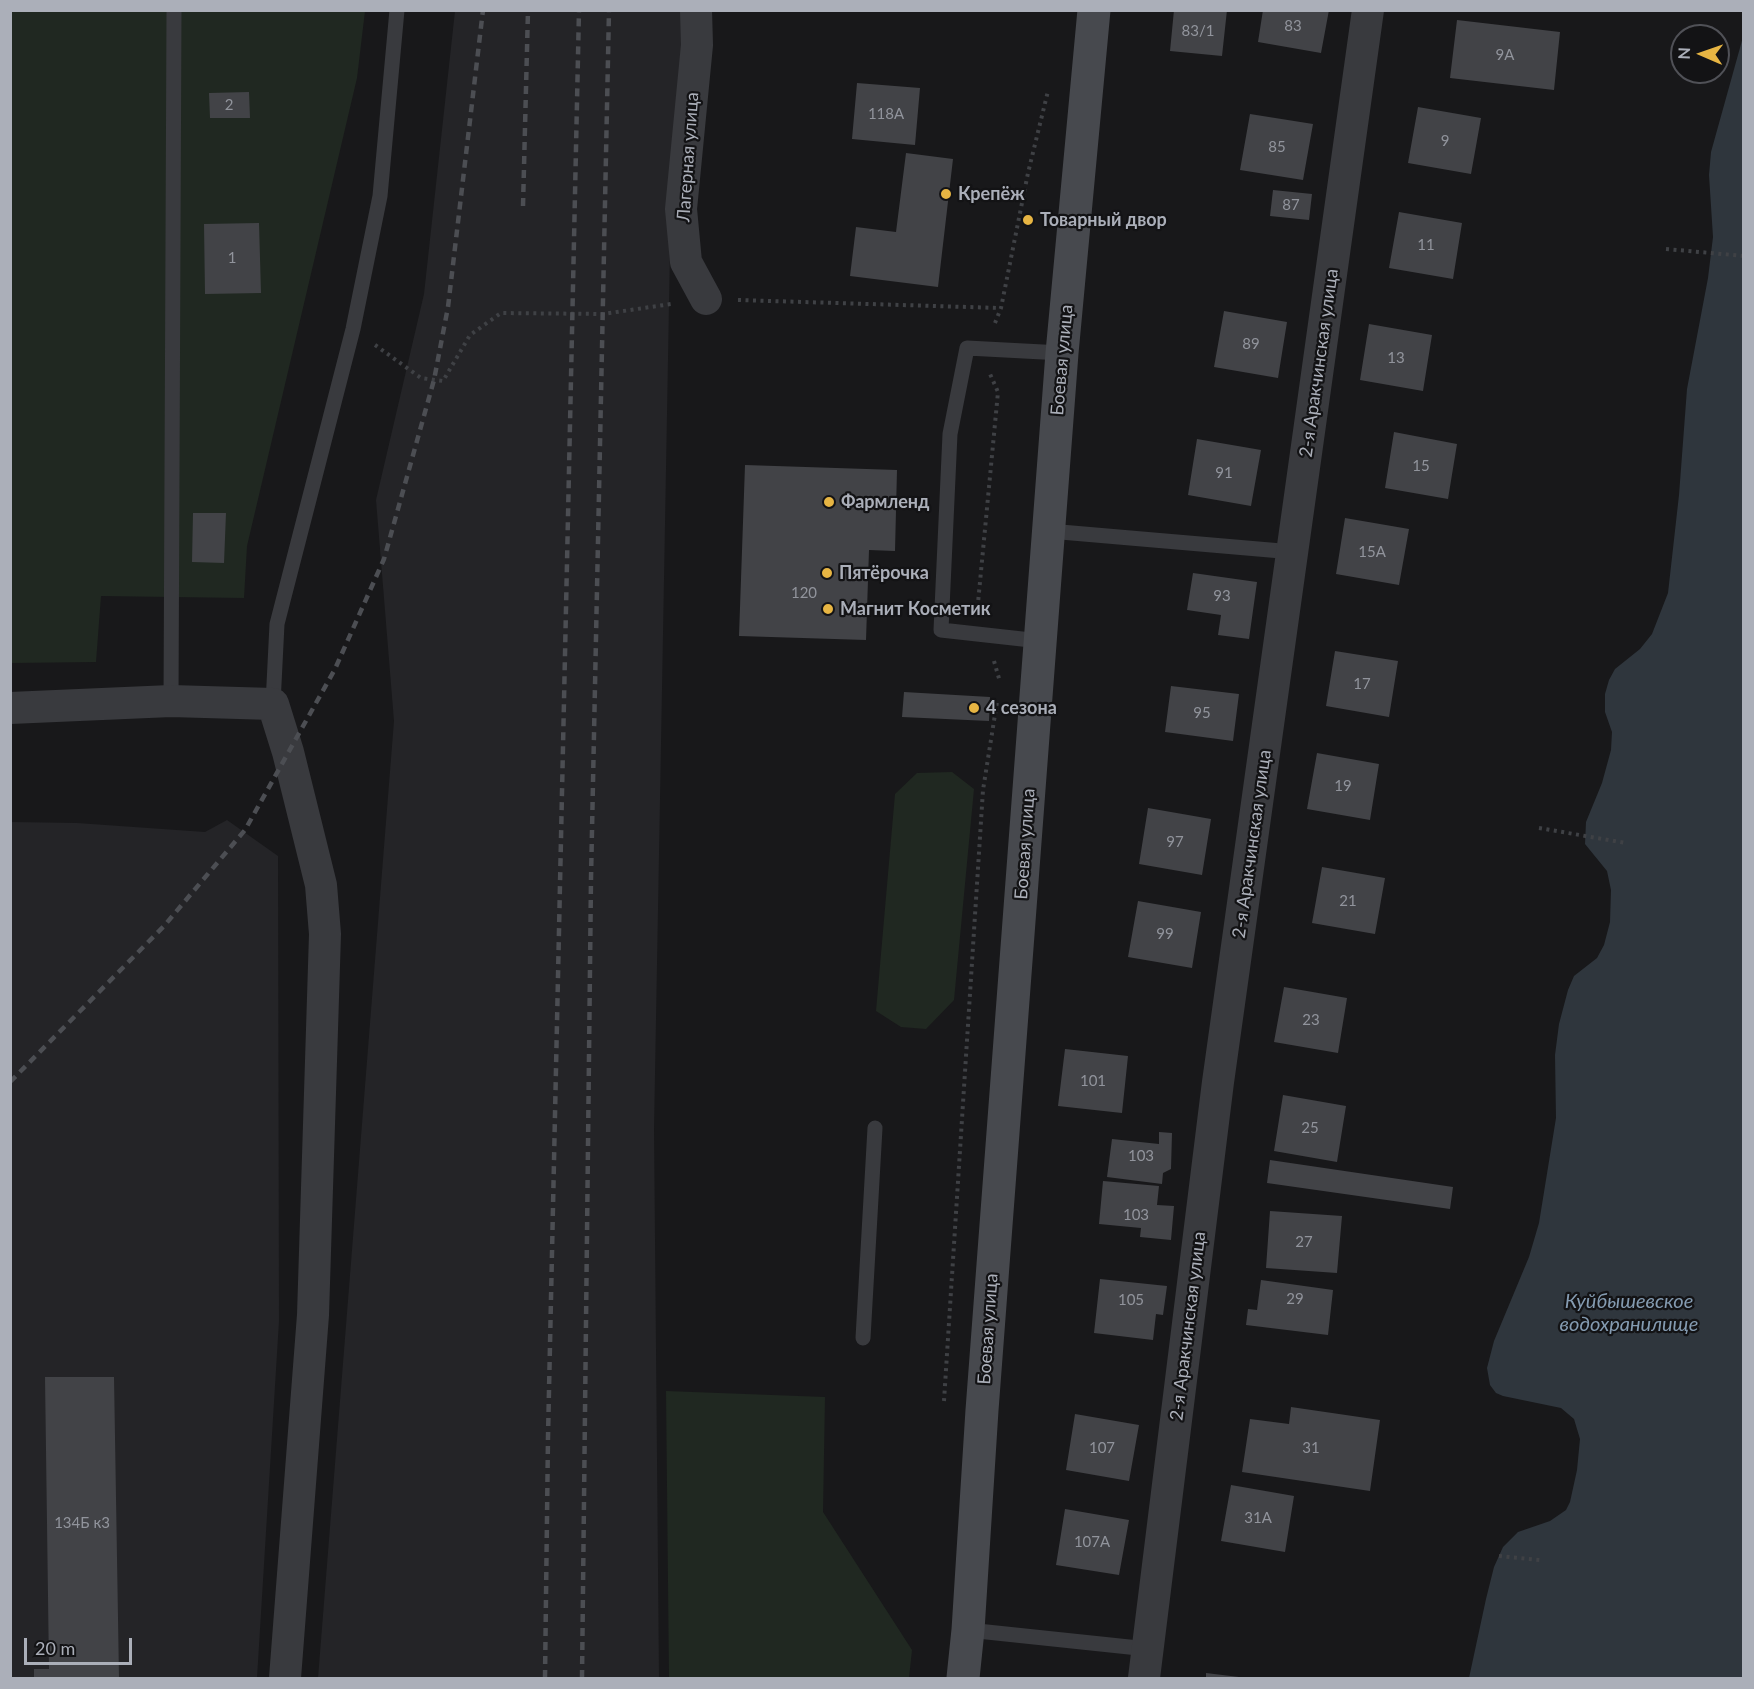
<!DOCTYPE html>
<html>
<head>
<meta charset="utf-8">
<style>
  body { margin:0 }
  #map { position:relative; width:1754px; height:1689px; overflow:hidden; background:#18181a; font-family:Lato,sans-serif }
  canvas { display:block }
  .frame { position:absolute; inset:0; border:12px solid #abafb9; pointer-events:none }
  .north { position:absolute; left:1670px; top:24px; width:60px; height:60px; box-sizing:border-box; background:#131315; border:2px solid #505157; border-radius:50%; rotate:272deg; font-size:16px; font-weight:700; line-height:24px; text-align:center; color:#abafb9 }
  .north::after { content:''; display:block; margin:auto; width:21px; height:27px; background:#e7b543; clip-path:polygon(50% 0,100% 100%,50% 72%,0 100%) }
  .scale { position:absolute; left:24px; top:1638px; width:108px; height:27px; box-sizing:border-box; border:3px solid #abafb9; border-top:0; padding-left:8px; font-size:18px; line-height:21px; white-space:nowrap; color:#abafb9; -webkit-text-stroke:4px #131315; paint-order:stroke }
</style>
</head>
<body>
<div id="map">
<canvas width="1754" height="1689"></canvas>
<div class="frame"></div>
<div class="north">N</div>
<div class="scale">20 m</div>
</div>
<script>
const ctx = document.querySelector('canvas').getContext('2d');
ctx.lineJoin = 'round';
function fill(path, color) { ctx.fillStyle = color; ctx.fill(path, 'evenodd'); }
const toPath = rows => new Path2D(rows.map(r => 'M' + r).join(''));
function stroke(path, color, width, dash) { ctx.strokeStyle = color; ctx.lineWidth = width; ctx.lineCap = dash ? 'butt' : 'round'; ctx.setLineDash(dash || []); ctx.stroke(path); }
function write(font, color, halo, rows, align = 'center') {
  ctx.font = font + ' Lato,sans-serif'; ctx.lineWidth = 4.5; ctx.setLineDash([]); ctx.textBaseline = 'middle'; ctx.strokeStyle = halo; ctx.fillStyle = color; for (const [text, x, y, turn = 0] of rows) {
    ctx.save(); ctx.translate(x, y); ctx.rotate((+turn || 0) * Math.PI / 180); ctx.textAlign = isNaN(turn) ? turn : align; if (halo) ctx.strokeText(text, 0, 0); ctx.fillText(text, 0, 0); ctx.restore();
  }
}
const built = toPath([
  [455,11,684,11,671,194,654,1129,659,1678,318,1678,394,721,376,500,424,294],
  [227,820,278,856,279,1321,257,1678,11,1678,11,822,77,823,205,832]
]);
const green = toPath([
  [10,11,365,11,357,78,247,546,244,598,101,596,96,662,11,663],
  [952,772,974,789,954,1000,926,1029,901,1027,876,1011,895,794,917,773],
  [666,1391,825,1397,823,1512,912,1650,909,1678,669,1678]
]);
const water = toPath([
  [1743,37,1743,1678,1469,1678,1486,1599,1494,1567,1503,1547,1518,1532,1550,1521,1566,1510,1570,1502,1577,1470,1580,1439,1574,1419,1561,1408,1503,1396,1496,1393,1490,1385,1487,1368,1494,1341,1529,1257,1539,1223,1556,1118,1555,1055,1559,1024,1568,990,1574,976,1597,958,1604,945,1610,922,1611,890,1607,871,1585,844,1586,822,1602,783,1611,750,1612,732,1605,712,1605,694,1609,680,1615,669,1640,649,1652,634,1668,593,1679,495,1687,389,1708,278,1713,237,1709,175,1711,152]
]);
const building = toPath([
  [1174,10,1227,10,1222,56,1170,51],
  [1263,10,1329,10,1321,53,1258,42],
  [1457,20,1560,32,1554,90,1450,78],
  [857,83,920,88,915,145,852,139],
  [249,92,250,118,210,118,209,93],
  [1418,107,1481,118,1471,174,1408,163],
  [1250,114,1313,124,1303,180,1240,170],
  [906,153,953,159,938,287,850,276,856,227,896,232],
  [1273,190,1312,194,1309,220,1270,216],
  [1399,212,1462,223,1453,279,1389,268],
  [259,223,261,293,205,294,204,224],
  [1224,311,1287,322,1278,378,1214,367],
  [1369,324,1432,335,1423,391,1360,380],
  [1394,432,1457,444,1448,499,1385,488],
  [1197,439,1261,450,1251,506,1188,495],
  [745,465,897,470,895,551,869,550,866,640,739,636],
  [193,513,226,513,224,563,192,562],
  [1345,518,1409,529,1399,585,1336,574],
  [1193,573,1257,582,1249,639,1218,635,1221,615,1187,610],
  [1335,651,1398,661,1389,717,1326,706],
  [1171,686,1239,694,1233,741,1165,732],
  [904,692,990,697,989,721,902,717],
  [1317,753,1379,764,1370,820,1307,809],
  [1148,808,1211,819,1202,875,1139,864],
  [1322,867,1385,878,1375,934,1312,923],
  [1138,901,1201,912,1192,968,1128,957],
  [1284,987,1347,998,1338,1053,1274,1042],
  [1065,1049,1128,1056,1122,1113,1058,1106],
  [1283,1095,1346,1106,1337,1162,1274,1151],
  [1159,1132,1172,1133,1171,1169,1163,1173,1162,1184,1107,1177,1112,1139,1159,1144],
  [1270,1160,1453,1187,1450,1209,1267,1183],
  [1103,1181,1159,1186,1157,1205,1174,1206,1171,1240,1140,1237,1141,1228,1099,1224],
  [1270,1211,1342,1216,1337,1273,1266,1268],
  [1100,1279,1167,1286,1163,1315,1156,1314,1153,1340,1094,1333],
  [1261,1280,1333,1290,1328,1335,1246,1325,1248,1309,1257,1310],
  [45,1377,114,1377,119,1678,34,1678,34,1669,49,1669],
  [1291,1407,1380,1420,1370,1491,1242,1472,1250,1419,1289,1424],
  [1075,1414,1139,1425,1129,1481,1066,1470],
  [1231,1485,1294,1496,1285,1552,1221,1541],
  [1065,1509,1129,1520,1119,1575,1056,1565],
  [1206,1673,1239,1677,1239,1678,1206,1678]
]);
const path = toPath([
  [1666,249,1744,256],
  [738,300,1000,308],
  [995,323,1001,308,1028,173,1048,91],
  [375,345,421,378,443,381,470,335,501,313,603,314,671,304],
  [980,607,978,603,998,392,990,374],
  [994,661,1000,682],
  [1539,828,1626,843],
  [944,1401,983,790,997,702],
  [1499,1556,1540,1560]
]);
const lane = toPath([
  [1049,531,1293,552],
  [1040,641,941,630,950,434,967,348,1062,353],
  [171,701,174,10],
  [273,704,277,624,353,329,380,196,397,10],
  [863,1338,875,1128],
  [968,1630,1148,1649]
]);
const street = toPath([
  [696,10,697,45,681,209,686,262,706,299],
  [10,708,171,701,273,704,288,752,321,885,325,934,313,1315,285,1678],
  [1144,1678,1218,1082,1368,10]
]);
const secondary = toPath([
  [963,1678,968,1630,982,1410,1062,353,1094,10]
]);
const rail = toPath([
  [523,206,528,10],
  [10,1082,164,926,245,830,335,669,384,559,434,380,448,307,483,10],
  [545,1678,548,1437,579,10],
  [582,1678,591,879,609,10]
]);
const markers = [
  [946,194,6,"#e7b543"],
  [1028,220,6,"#e7b543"],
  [829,502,6,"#e7b543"],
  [827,573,6,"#e7b543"],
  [828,609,6,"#e7b543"],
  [974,708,6,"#e7b543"]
];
const numberNames = [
  ["83",1293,26],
  ["83/1",1198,31],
  ["9А",1505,55],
  ["2",229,105],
  ["118А",886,114],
  ["9",1445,141],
  ["85",1277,147],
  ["87",1291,205],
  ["11",1426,245],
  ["1",232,258],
  ["89",1251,344],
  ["13",1396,358],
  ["15",1421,466],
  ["91",1224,473],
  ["15А",1372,552],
  ["120",804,593],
  ["93",1222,596],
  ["17",1362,684],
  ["95",1202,713],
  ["19",1343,786],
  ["97",1175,842],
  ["21",1348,901],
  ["99",1165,934],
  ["23",1311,1020],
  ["101",1093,1081],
  ["25",1310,1128],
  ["103",1141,1156],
  ["103",1136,1215],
  ["27",1304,1242],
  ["29",1295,1299],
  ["105",1131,1300],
  ["107",1102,1448],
  ["31",1311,1448],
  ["31А",1258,1518],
  ["134Б к3",82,1523],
  ["107А",1092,1542]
];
const streetNames = [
  ["Лагерная улица",688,157,-86],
  ["Боевая улица",1062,360,-85],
  ["2-я Аракчинская улица",1319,363,-82],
  ["Боевая улица",1025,844,-86],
  ["2-я Аракчинская улица",1252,844,-82],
  ["2-я Аракчинская улица",1188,1326,-83],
  ["Боевая улица",988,1329,-86]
];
const poiNames = [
  ["Крепёж",958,194],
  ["Товарный двор",1040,220],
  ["Фармленд",841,502],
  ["Пятёрочка",839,573],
  ["Магнит Косметик",840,609],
  ["4 сезона",986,708]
];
const waterNames = [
  ["Куйбышевское",1629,1302],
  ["водохранилище",1629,1325]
];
fill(built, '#242427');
fill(green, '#202821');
fill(water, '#2f363d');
fill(building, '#424347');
stroke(path, '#3f4145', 4, [3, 4.5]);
stroke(lane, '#393a3e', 15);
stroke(street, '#393a3e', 32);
stroke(secondary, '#47494e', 33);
stroke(rail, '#4c4e53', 4.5, [8, 6]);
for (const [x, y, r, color] of markers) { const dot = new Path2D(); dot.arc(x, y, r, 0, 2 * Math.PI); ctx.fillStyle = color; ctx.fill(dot); stroke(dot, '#131315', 2); }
write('15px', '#91949c', null, numberNames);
write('18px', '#abafb9', '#131315', streetNames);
write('bold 18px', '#abafb9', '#131315', poiNames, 'left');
write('italic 20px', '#849bb1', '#131315', waterNames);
</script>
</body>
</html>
